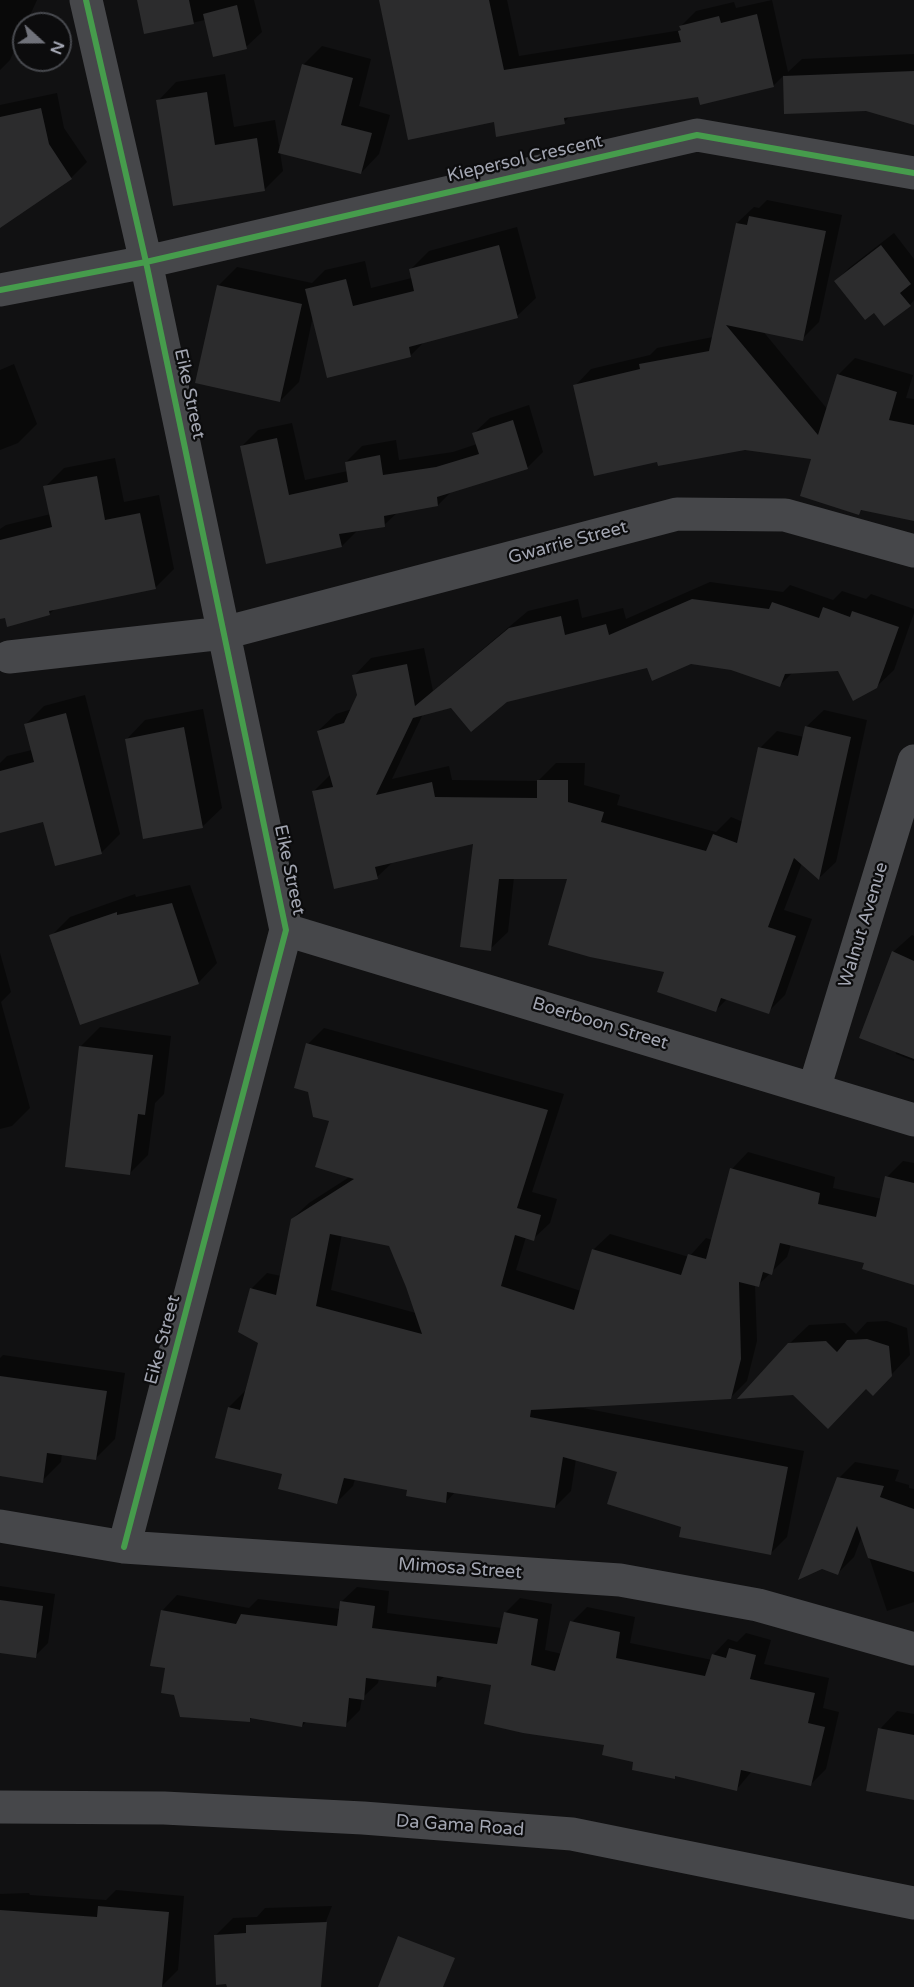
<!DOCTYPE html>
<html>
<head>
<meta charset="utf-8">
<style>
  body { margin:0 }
  #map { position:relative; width:914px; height:1987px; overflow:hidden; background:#111112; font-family:"Varela Round",sans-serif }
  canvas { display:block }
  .north { position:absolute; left:12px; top:12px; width:60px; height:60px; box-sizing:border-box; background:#0c0c0d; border:2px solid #484a4f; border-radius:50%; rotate:111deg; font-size:16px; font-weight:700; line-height:24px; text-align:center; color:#a3a6b2 }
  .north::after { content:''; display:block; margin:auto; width:21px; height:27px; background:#70727a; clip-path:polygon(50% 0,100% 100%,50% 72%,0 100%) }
</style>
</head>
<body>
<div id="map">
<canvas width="914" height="1987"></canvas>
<div class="north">N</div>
</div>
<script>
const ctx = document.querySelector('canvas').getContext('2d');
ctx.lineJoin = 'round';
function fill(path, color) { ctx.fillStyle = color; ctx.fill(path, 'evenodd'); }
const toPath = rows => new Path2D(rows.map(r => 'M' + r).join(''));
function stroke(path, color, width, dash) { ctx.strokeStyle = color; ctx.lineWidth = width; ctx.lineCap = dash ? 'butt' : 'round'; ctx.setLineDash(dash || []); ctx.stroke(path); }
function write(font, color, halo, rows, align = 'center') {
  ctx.font = font + ' "Varela Round",sans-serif'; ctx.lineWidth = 4.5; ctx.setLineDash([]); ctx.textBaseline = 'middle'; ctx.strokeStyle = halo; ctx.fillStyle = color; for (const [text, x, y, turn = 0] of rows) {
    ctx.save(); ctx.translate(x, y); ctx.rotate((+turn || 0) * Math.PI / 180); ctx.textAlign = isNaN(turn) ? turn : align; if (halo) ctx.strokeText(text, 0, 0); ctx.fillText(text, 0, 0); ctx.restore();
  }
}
const shadow = toPath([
  [0,0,37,0,26,24,24,24,24,29,10,60,0,70],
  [141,0,254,0,262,32,246,47,205,20,145,33],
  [381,0,507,0,519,56,682,30,681,26,696,11,734,2,736,8,772,0,788,72,802,59,914,54,914,123,866,110,786,113,784,75,773,86,571,115,564,122,495,120],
  [322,46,371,59,359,106,390,115,379,154,361,173,280,152,283,171,264,190,158,101,176,82,225,74,234,127,275,120,280,151,303,65],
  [57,93,64,128,87,162,71,178,0,221,0,105],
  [767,200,842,215,819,322,802,339,762,330,828,410,839,374,855,358,913,375,906,398,914,399,914,519,863,509,859,513,813,457,744,448,658,460,575,386,591,369,650,355,657,348,713,337,737,223,754,207,759,208],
  [517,227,536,298,517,316,425,341,410,356,313,316,299,382,280,401,218,286,237,267,312,283,325,270,365,261,371,288,412,278,410,270,429,251],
  [894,233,914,259,914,300,910,305,875,311,836,281,849,268],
  [14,364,37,424,18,443,0,450,0,370],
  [529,405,543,452,527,468,452,491,438,505,398,512,384,525,358,530,342,546,267,562,242,446,258,430,292,423,305,480,348,471,346,462,362,446,396,440,399,460,453,452,477,444,474,433,490,418],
  [115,458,124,502,159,495,174,569,155,588,55,609,49,614,0,618,0,529,6,525,51,514,45,487,64,468],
  [710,582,783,592,790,585,833,600,842,591,866,599,871,594,914,609,914,613,894,670,876,687,839,670,793,672,780,685,731,668,690,662,647,667,423,714,392,779,449,766,452,780,538,781,556,763,585,763,584,785,620,795,617,805,716,832,731,817,743,822,760,748,777,731,804,737,806,727,824,710,867,720,836,862,819,878,802,863,784,910,812,919,785,995,768,1012,727,999,716,1010,666,971,569,878,514,877,508,932,490,949,474,842,394,861,377,877,313,792,331,774,318,731,336,714,352,709,358,696,354,676,371,658,424,648,433,691,528,611,578,599,582,618,623,608,626,619],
  [85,695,120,834,101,853,44,820,0,821,0,763,7,756,32,750,25,725,44,706],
  [203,709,222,808,203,826,127,739,145,720],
  [190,885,217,963,199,982,81,1023,51,936,70,917,135,894,136,897],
  [912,935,914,936,914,1061,896,1054,893,952],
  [0,953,11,992,1,1002,30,1108,12,1126,0,1129],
  [100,1027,171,1036,164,1094,155,1103,148,1155,129,1174,81,1046],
  [324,1028,564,1094,532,1192,557,1199,550,1223,533,1239,526,1237,516,1270,581,1291,593,1250,610,1234,689,1257,706,1238,712,1240,732,1169,748,1152,835,1177,833,1188,882,1199,887,1177,903,1161,914,1163,914,1284,866,1262,791,1244,787,1257,758,1285,755,1285,757,1341,747,1381,731,1397,578,1407,804,1451,787,1537,771,1553,683,1526,619,1471,576,1459,571,1491,555,1507,456,1491,446,1502,409,1489,355,1479,353,1486,337,1502,284,1473,229,1407,245,1391,259,1342,251,1289,267,1273,281,1276,292,1219,309,1203,351,1176,308,1044],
  [342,1234,390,1244,416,1313,331,1290],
  [887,1321,907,1328,910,1355,891,1375,866,1388,789,1344,809,1325,845,1323,856,1334,867,1322],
  [3,1355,125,1373,115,1439,96,1458,62,1453,61,1462,42,1481,0,1475,0,1358],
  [855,1462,899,1470,895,1481,909,1485,909,1488,914,1489,914,1602,887,1611,862,1536,854,1557,838,1573,839,1478],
  [0,1586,55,1594,48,1643,35,1656,0,1652],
  [357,1587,389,1591,387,1613,502,1628,505,1613,520,1598,552,1604,545,1650,562,1654,572,1622,587,1607,635,1617,630,1643,712,1660,713,1655,728,1639,737,1642,746,1633,771,1640,764,1664,829,1678,823,1708,839,1712,826,1769,811,1784,752,1771,737,1789,677,1775,674,1777,635,1761,493,1684,445,1676,435,1685,379,1678,378,1683,362,1698,360,1710,345,1725,307,1721,302,1726,253,1717,249,1720,167,1667,162,1611,177,1595,249,1608,258,1599,340,1609,341,1602],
  [897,1711,914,1714,914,1798,880,1729],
  [116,1890,184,1896,178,1970,161,1987,0,1987,0,1894,29,1893,30,1895,106,1900],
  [332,1906,315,1949,306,1987,228,1987,216,1935,233,1918,257,1917,265,1908]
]);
const building = toPath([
  [137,0,189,0,194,24,144,34],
  [379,0,489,0,504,70,681,42,678,31,681,30,679,26,719,16,721,23,757,14,774,87,700,105,698,97,564,118,565,124,496,137,494,122,408,140],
  [237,5,247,49,213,57,203,14],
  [302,64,353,78,341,125,372,133,361,174,278,153],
  [914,71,914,125,866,111,784,114,783,76],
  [207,92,215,145,257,138,265,191,173,206,156,100],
  [41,108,49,144,72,179,0,228,0,117],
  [749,216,826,231,803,341,726,325,818,435,837,374,897,392,889,420,914,425,914,521,861,510,859,515,800,496,811,459,745,450,658,466,657,462,594,476,573,385,640,369,639,364,709,351,736,223,747,225],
  [499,245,518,318,409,347,411,357,327,378,305,289,346,279,353,306,414,291,409,269],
  [881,245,911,284,900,293,911,306,884,326,874,313,865,320,834,281],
  [217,285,302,304,280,402,195,383],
  [513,420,528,469,437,497,438,506,384,516,385,527,339,534,342,547,266,564,240,446,277,438,289,495,348,482,345,462,380,455,383,475,436,467,479,454,472,433],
  [97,476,105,520,140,513,156,589,49,611,50,615,7,627,5,618,0,619,0,540,52,527,43,486],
  [692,599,769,609,772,602,819,618,823,607,850,617,852,611,899,627,877,688,853,701,838,671,785,674,780,687,731,670,691,664,652,681,647,668,507,702,471,732,451,708,413,718,376,795,432,782,435,797,537,798,537,780,568,780,568,802,604,812,601,822,706,851,713,834,737,843,758,747,798,756,805,726,851,737,819,880,794,858,768,927,796,936,769,1014,721,998,716,1012,657,992,664,972,590,957,548,945,567,879,499,879,491,951,460,947,473,844,375,867,378,879,334,889,312,791,333,787,317,731,344,723,357,695,352,675,407,664,415,706,509,628,561,616,565,635,606,624,609,635],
  [66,713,102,854,55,866,43,822,0,833,0,771,34,762,24,724],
  [184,727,203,828,143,839,125,739],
  [172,903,199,984,80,1025,49,935,117,912,117,915],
  [892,951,914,961,914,1059,859,1038],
  [306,1043,548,1110,517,1208,541,1215,534,1241,515,1235,501,1286,574,1310,592,1249,681,1275,688,1254,706,1259,730,1168,820,1193,818,1204,876,1217,885,1176,914,1183,914,1285,862,1269,864,1263,780,1243,772,1275,763,1272,759,1287,739,1282,741,1359,731,1399,531,1410,530,1417,788,1467,771,1555,679,1537,681,1527,607,1504,617,1472,563,1457,555,1508,447,1492,446,1503,406,1496,407,1490,344,1478,337,1504,278,1489,282,1474,215,1458,228,1407,240,1410,258,1343,238,1332,250,1288,276,1295,291,1219,354,1179,315,1167,329,1121,313,1117,308,1092,294,1088],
  [330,1234,389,1246,406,1287,422,1334,316,1306],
  [79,1046,153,1055,145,1115,138,1114,130,1175,65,1167],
  [867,1339,889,1346,892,1376,873,1396,866,1389,828,1429,793,1395,737,1399,788,1343,826,1341,837,1352,847,1340],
  [0,1376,107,1391,96,1460,47,1453,43,1483,0,1476],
  [837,1477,884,1486,880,1497,914,1509,914,1572,868,1558,857,1526,838,1575,822,1569,798,1580],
  [0,1600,43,1606,36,1658,0,1653],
  [340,1601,375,1606,372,1628,497,1644,504,1612,538,1619,531,1665,555,1671,570,1621,620,1632,616,1658,705,1676,712,1654,726,1658,729,1648,756,1655,750,1679,815,1693,808,1723,825,1727,811,1786,741,1770,737,1791,675,1776,675,1779,632,1770,633,1762,602,1755,604,1745,523,1733,484,1724,491,1685,437,1676,436,1687,366,1678,364,1700,349,1698,346,1727,303,1722,302,1727,250,1718,250,1722,180,1717,174,1695,161,1693,165,1668,150,1666,161,1610,236,1624,241,1614,337,1626],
  [878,1728,914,1735,914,1800,866,1791],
  [98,1906,169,1912,162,1987,0,1987,0,1910,97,1917],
  [327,1922,321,1987,227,1987,226,1984,216,1985,214,1935,246,1933,246,1925],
  [398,1936,455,1958,443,1987,378,1987]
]);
const minor = toPath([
  [86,0,146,262,286,930,124,1547],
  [0,290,146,262,697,135,914,173],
  [9,657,224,633,677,514,785,515,914,551],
  [286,930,914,1120],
  [814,1089,914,761],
  [0,1526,124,1547,620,1580,758,1605,914,1649],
  [0,1807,164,1808,363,1818,572,1834,914,1903]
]);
const cycleway = toPath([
  [86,0,146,262,286,930,124,1547],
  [0,290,146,262,697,135,914,173]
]);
const streetNames = [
  ["Kiepersol Crescent",525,159,-13],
  ["Eike Street",189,394,78],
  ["Gwarrie Street",568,543,-15],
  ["Eike Street",289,870,78],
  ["Walnut Avenue",864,925,-73],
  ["Boerboon Street",600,1024,17],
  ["Eike Street",163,1340,-75],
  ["Mimosa Street",460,1569,4],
  ["Da Gama Road",460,1826,4]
];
fill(shadow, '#0007');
fill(building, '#2c2c2d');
stroke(minor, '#46474a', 33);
stroke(cycleway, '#469c4c', 6);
write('18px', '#a3a6b2', '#0c0c0d', streetNames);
</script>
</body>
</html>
